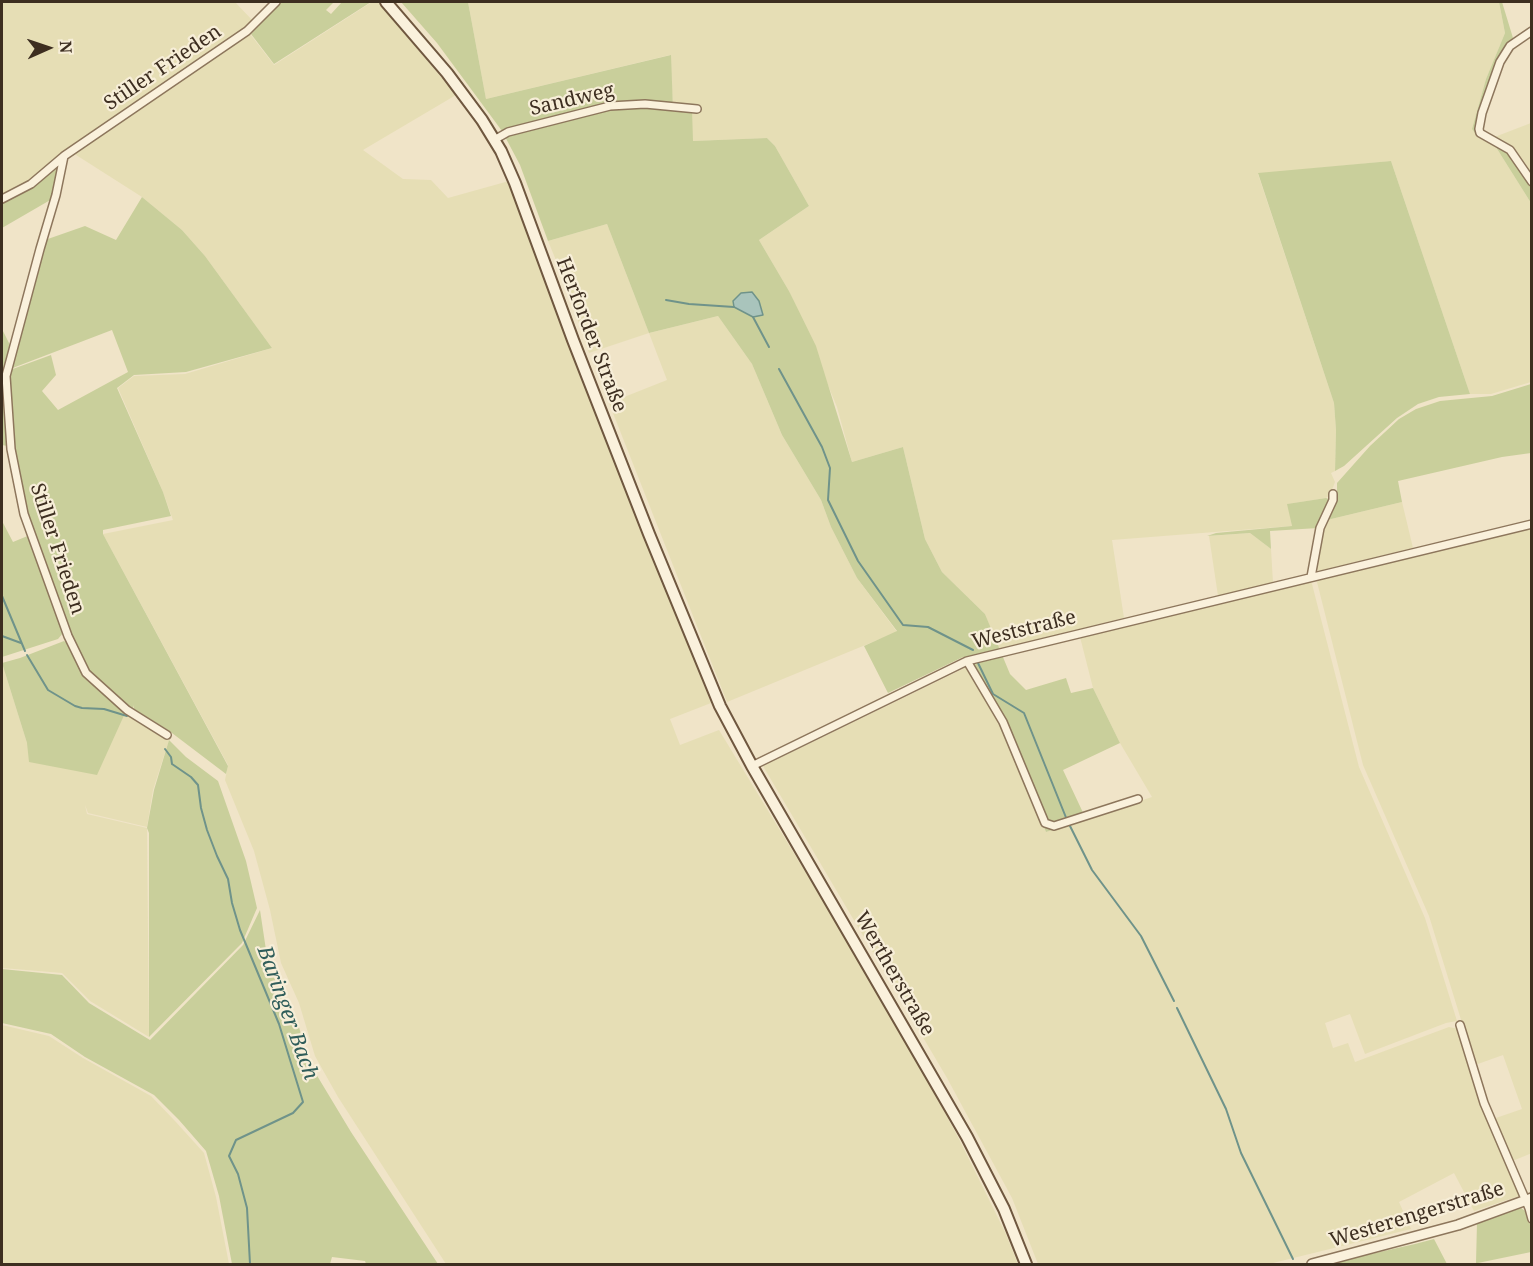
<!DOCTYPE html>
<html>
<head>
<meta charset="utf-8">
<style>
  body { margin:0 }
  #map { position:relative; width:1533px; height:1266px; overflow:hidden; background:#f0e4c8; font-family:"Noto Serif",serif }
  canvas { display:block }
  .frame { position:absolute; inset:0; border:3px solid #3d2e20; pointer-events:none }
  .north { position:absolute; left:18px; top:18px; width:60px; height:60px; -webkit-text-stroke:4px #f7eed8; paint-order:stroke; rotate:87deg; font-size:16px; font-weight:700; line-height:24px; text-align:center; color:#3d2e20 }
  .north::after { content:''; display:block; margin:auto; width:21px; height:27px; background:#3d2e20; clip-path:polygon(50% 0,100% 100%,50% 72%,0 100%) }
</style>
</head>
<body>
<div id="map">
<canvas width="1533" height="1266"></canvas>
<div class="frame"></div>
<div class="north">N</div>
</div>
<script>
const ctx = document.querySelector('canvas').getContext('2d');
ctx.lineJoin = 'round';
function fill(path, color) { ctx.fillStyle = color; ctx.fill(path, 'evenodd'); }
const toPath = rows => new Path2D(rows.map(r => 'M' + r).join(''));
function stroke(path, color, width, dash) { ctx.strokeStyle = color; ctx.lineWidth = width; ctx.lineCap = dash ? 'butt' : 'round'; ctx.setLineDash(dash || []); ctx.stroke(path); }
function write(font, color, halo, rows, align = 'center') {
  ctx.font = font + ' "Noto Serif",serif'; ctx.lineWidth = 4.5; ctx.setLineDash([]); ctx.textBaseline = 'middle'; ctx.strokeStyle = halo; ctx.fillStyle = color; for (const [text, x, y, turn = 0] of rows) {
    ctx.save(); ctx.translate(x, y); ctx.rotate((+turn || 0) * Math.PI / 180); ctx.textAlign = isNaN(turn) ? turn : align; if (halo) ctx.strokeText(text, 0, 0); ctx.fillText(text, 0, 0); ctx.restore();
  }
}
const farmland = toPath([
  [2,2,235,2,253,21,245,31,56,157,29,180,2,197],
  [372,2,378,2,456,95,363,150,403,179,431,180,448,198,509,181,591,402,711,703,670,719,680,745,719,730,888,1008,958,1137,1005,1232,1018,1264,446,1264,338,1097,315,1056,299,1003,281,963,270,910,254,851,225,780,228,765,103,534,173,520,163,492,118,388,134,376,185,374,272,348,205,256,182,230,142,197,73,153,250,34,274,65],
  [468,2,1499,2,1505,33,1486,79,1472,129,1479,138,1494,144,1531,203,1531,382,1491,394,1470,394,1391,161,1258,174,1334,403,1336,430,1335,471,1331,473,1335,482,1330,495,1326,498,1288,504,1292,526,1112,540,1124,618,999,649,985,614,942,572,925,539,903,447,852,462,837,407,789,291,759,240,809,206,775,146,767,138,693,141,673,110,670,55,486,99],
  [1531,123,1531,179,1492,138],
  [607,224,649,333,718,316,752,364,782,435,821,500,831,527,857,578,897,632,727,702,609,403,667,380,649,333,589,353,565,282,548,241],
  [1402,502,1413,548,1319,571,1315,566,1322,534,1327,520],
  [1531,528,1532,1153,1510,1162,1493,1119,1522,1109,1503,1055,1475,1065,1429,916,1363,765,1317,582,1319,579],
  [1250,533,1271,549,1273,583,1218,596,1209,536],
  [1309,580,1312,584,1359,767,1425,918,1457,1021,1446,1023,1365,1054,1350,1014,1325,1023,1333,1048,1348,1043,1355,1062,1449,1027,1459,1029,1519,1196,1474,1211,1454,1173,1399,1202,1411,1229,1269,1264,1038,1264,1012,1198,947,1078,763,766,967,667,1001,724,1046,832,1152,797,1120,743,1093,688,1080,637],
  [2,663,27,743,126,711,169,740,153,790,147,827,88,813,85,805,87,814,147,828,149,1037,90,1001,62,973,2,968],
  [2,1025,49,1036,83,1058,151,1096,175,1121,204,1153,216,1197,229,1264,2,1264]
]);
const green = toPath([
  [281,2,334,2,326,10,331,14,342,2,371,2,274,64,251,34],
  [401,2,468,2,486,99,671,55,673,110,692,110,693,141,767,138,775,146,809,206,759,240,789,291,816,346,852,462,903,447,925,539,942,572,985,614,1010,674,1026,690,1066,678,1071,693,1093,688,1120,743,1063,770,1086,819,1046,832,1001,724,967,667,963,657,888,693,864,646,897,631,857,578,831,527,821,500,782,435,752,364,718,316,649,333,607,224,548,241,520,165,502,131,437,43],
  [1499,2,1502,2,1513,38,1506,47,1475,133,1472,129,1486,79,1505,33],
  [1494,144,1508,152,1531,186,1531,203],
  [1391,161,1470,394,1439,397,1418,404,1397,418,1344,466,1335,471,1336,430,1334,403,1258,173],
  [59,167,52,199,2,228,2,202,33,186],
  [142,197,182,230,205,256,272,348,186,372,134,375,117,388,163,492,171,516,103,530,103,534,228,766,226,774,168,730,134,709,133,705,133,710,88,673,69,632,24,501,12,444,9,395,10,370,51,355,56,375,42,391,58,410,128,372,112,330,10,369,45,240,85,226,116,240],
  [2,329,10,345,4,376,7,446,2,445],
  [1531,384,1531,453,1502,457,1398,481,1402,502,1327,520,1337,500,1337,483,1370,446,1399,419,1416,409,1440,401,1492,396],
  [1326,498,1329,499,1328,505,1318,528,1270,531,1271,549,1250,533,1207,536,1216,533,1292,526,1287,504],
  [2,521,13,542,30,535,63,633,58,639,2,657],
  [64,641,70,645,80,667,92,684,126,711,97,775,29,762,27,743,2,663,20,658],
  [169,740,186,757,218,781,246,861,257,908,242,943,149,1037,149,833,147,828,154,790],
  [260,910,266,950,274,978,295,1014,310,1064,351,1132,438,1264,366,1264,365,1261,332,1257,330,1264,232,1264,219,1196,206,1151,179,1120,154,1095,85,1057,51,1034,2,1023,2,969,62,975,89,1003,150,1040,243,945],
  [1521,1208,1528,1213,1531,1231,1531,1252,1473,1264,1476,1263,1477,1223],
  [1434,1239,1447,1264,1327,1264,1415,1244]
]);
const water = toPath([
  [752,292,759,301,763,315,753,317,734,307,733,301,741,293,752,292]
]);
const stream = toPath([
  [666,300,689,304,734,307],
  [753,317,769,347],
  [779,369,822,447,830,468,828,500,858,561,903,625,928,627,973,650],
  [2,596,25,651],
  [2,636,21,643],
  [27,655,48,690,75,706,82,708,104,709,127,716],
  [978,663,993,694,1024,713,1067,820],
  [165,749,171,757,172,764,191,777,198,785,201,808,207,830,217,856,228,879,232,903,240,930,279,1024,303,1102,293,1113,236,1140,229,1156,238,1174,247,1208,250,1264],
  [1069,824,1092,870,1141,936,1174,1001],
  [1177,1008,1226,1109,1241,1153,1293,1259]
]);
const minor = toPath([
  [1532,31,1510,46,1500,62,1482,113,1479,129,1480,133,1510,150,1532,182],
  [494,140,508,132,610,106,645,104,697,109],
  [2,199,31,184,64,156],
  [1311,577,1320,528,1333,500,1333,494],
  [967,661,1003,722,1045,823,1054,826,1138,799],
  [167,735,127,710,86,673,68,636,24,514,11,449,6,376,40,249,56,195,64,156,247,31,276,2],
  [752,766,967,661,1532,524],
  [1460,1025,1484,1103,1529,1208,1532,1219]
]);
const tertiary = toPath([
  [1312,1264,1458,1225,1532,1198]
]);
const secondary = toPath([
  [386,2,447,73,482,120,501,151,515,183,573,340,649,534,720,706,752,766,967,1137,1004,1209,1026,1264]
]);
const streetNames = [
  ["Stiller Frieden",163,68,-34],
  ["Sandweg",572,100,-13],
  ["Herforder Straße",591,335,69],
  ["Stiller Frieden",57,549,72],
  ["Weststraße",1024,630,-14],
  ["Wertherstraße",894,974,60],
  ["Westerengerstraße",1417,1215,-17]
];
const waterNames = [
  ["Baringer Bach",287,1013,70]
];
fill(farmland, '#e6deb5');
fill(green, '#c9cf9b');
fill(water, '#a9c4bc');
stroke(water, '#6f938a', 1.5);
stroke(stream, '#6f938a', 2);
stroke(minor, '#8d765c', 10);
stroke(tertiary, '#8d765c', 12);
stroke(secondary, '#6f573f', 14);
stroke(minor, '#faf1dc', 7);
stroke(tertiary, '#faf1dc', 9);
stroke(secondary, '#faf1dc', 10);
write('20px', '#3d2e20', '#f7eed8', streetNames);
write('italic 21px', '#2f5d5a', '#f7eed8', waterNames);
</script>
</body>
</html>
